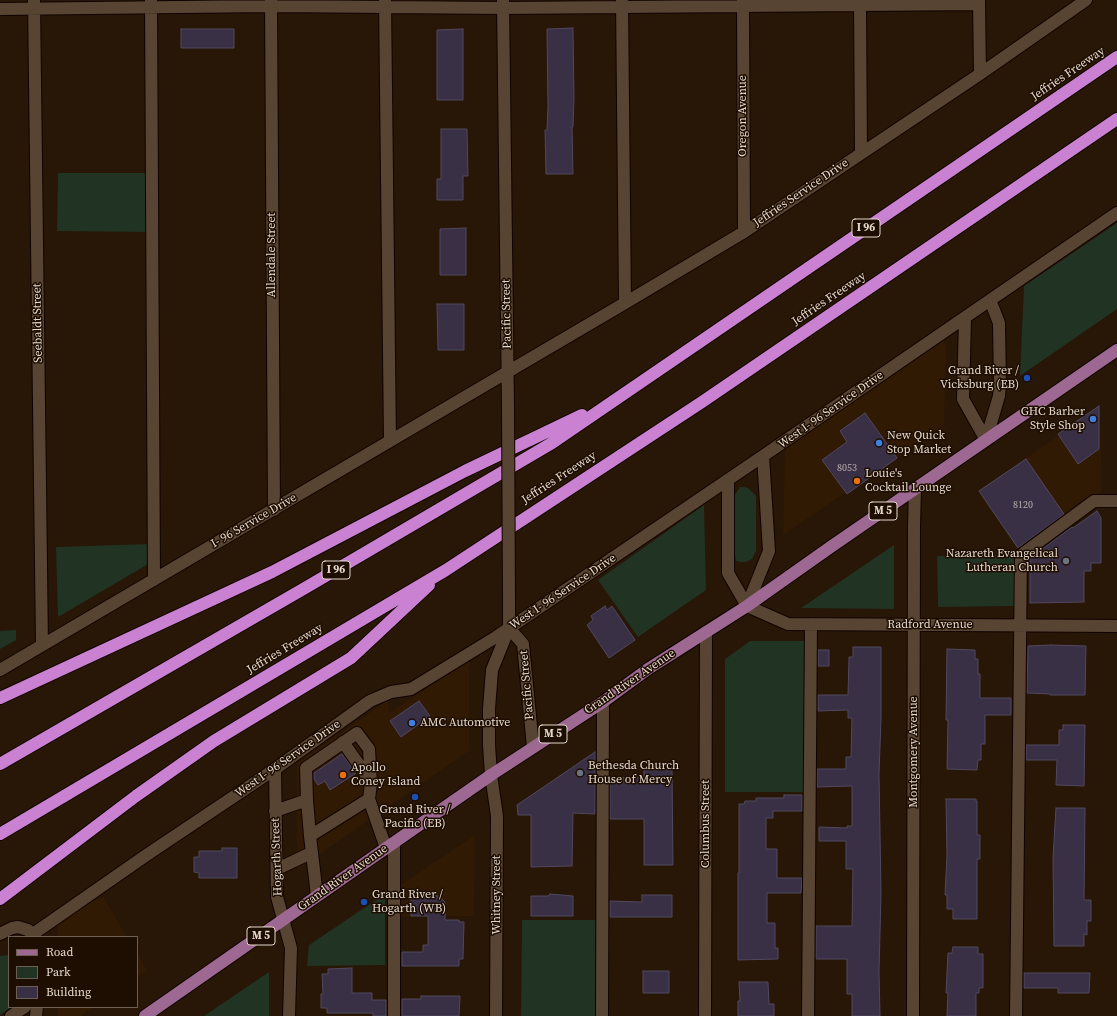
<!DOCTYPE html>
<html>
<head>
<meta charset="utf-8">
<style>
  body { margin:0 }
  #map { position:relative; width:1117px; height:1016px; overflow:hidden; background:#281606; font-family:"Source Serif 4",serif }
  canvas { display:block }
  .legend { position:absolute; left:8px; top:936px; width:130px; height:72px; box-sizing:border-box; background:#1e0d01; border:1px solid #6d5e53; margin:0; padding:5px 7px; list-style:none; font-size:12px; color:#e4d8cd }
  .legend li { display:flex; align-items:center; gap:8px; height:20px }
  .legend b { width:20px; border:1px solid #6d5e53 }
</style>
</head>
<body>
<div id="map">
<canvas width="1117" height="1016"></canvas>
<ul class="legend">
<li><b style="height:5px;background:#9d6992"></b>Road</li>
<li><b style="height:11px;background:#213322"></b>Park</li>
<li><b style="height:11px;background:#393046"></b>Building</li>
</ul>
</div>
<script>
const ctx = document.querySelector('canvas').getContext('2d');
ctx.lineJoin = 'round';
function fill(path, color) { ctx.fillStyle = color; ctx.fill(path, 'evenodd'); }
const toPath = rows => new Path2D(rows.map(r => 'M' + r).join(''));
function stroke(path, color, width, dash) { ctx.strokeStyle = color; ctx.lineWidth = width; ctx.lineCap = dash ? 'butt' : 'round'; ctx.setLineDash(dash || []); ctx.stroke(path); }
function write(font, color, halo, rows, align = 'center') {
  ctx.font = font + ' "Source Serif 4",serif'; ctx.lineWidth = 3; ctx.setLineDash([]); ctx.textBaseline = 'middle'; ctx.strokeStyle = halo; ctx.fillStyle = color; for (const [text, x, y, turn = 0] of rows) {
    ctx.save(); ctx.translate(x, y); ctx.rotate((+turn || 0) * Math.PI / 180); ctx.textAlign = isNaN(turn) ? turn : align; if (halo) ctx.strokeText(text, 0, 0); ctx.fillText(text, 0, 0); ctx.restore();
  }
}
const built = toPath([
  [944,341,946,348,944,426,783,535,785,446],
  [1100,407,1102,491,1019,552,978,491],
  [469,660,469,751,297,870,297,763,388,700,389,713],
  [475,835,474,916,399,917,399,886],
  [103,896,127,937,58,937,58,922],
  [137,953,147,970,137,977],
  [58,1007,93,1007,81,1016,58,1016]
]);
const green = toPath([
  [58,173,150,173,149,232,57,231],
  [1117,223,1117,309,1020,376,1024,286],
  [740,487,744,487,748,488,756,496,756,551,752,559,746,562,740,562,736,561,735,555,733,498],
  [704,505,706,590,638,637,598,580],
  [150,544,150,563,58,617,56,547],
  [894,545,894,609,801,608],
  [1014,555,1015,606,938,607,937,556],
  [16,630,16,640,0,649,0,631],
  [750,641,805,641,805,792,725,792,725,659],
  [385,894,385,965,307,966,309,945],
  [522,920,596,920,595,1016,521,1016],
  [9,955,9,1007,12,1007,0,1015,0,956],
  [269,972,269,1016,204,1016]
]);
const building = toPath([
  [573,28,574,99,573,127,572,127,573,174,546,174,545,130,547,130,548,106,547,29,573,28],
  [181,29,234,29,234,48,181,48,181,29],
  [463,29,463,100,437,100,437,30,463,29],
  [441,129,467,129,468,176,463,176,463,200,437,200,437,179,441,179,441,129],
  [466,228,466,275,440,275,440,229,466,228],
  [437,304,464,304,464,350,438,350,437,304],
  [1099,406,1099,449,1078,464,1058,434,1099,406],
  [865,413,897,458,847,494,822,460,847,442,840,431,865,413],
  [1026,459,1064,514,1018,548,979,491,1026,459],
  [1097,511,1101,518,1101,563,1091,563,1091,571,1084,571,1084,602,1030,603,1030,558,1072,527,1073,528,1097,511],
  [605,606,607,610,612,606,635,640,609,658,587,625,593,620,591,616,605,606],
  [1051,645,1086,646,1085,695,1050,695,1050,694,1027,693,1028,646,1051,645],
  [853,647,881,647,881,718,879,774,881,893,879,972,880,1016,852,1016,852,994,847,994,847,959,816,959,816,926,852,926,853,869,846,869,846,841,819,841,819,827,847,828,847,826,852,826,852,786,817,787,817,769,846,769,846,757,851,757,852,718,848,718,848,710,818,711,818,695,848,695,849,657,853,657,853,647],
  [947,649,975,650,975,659,978,659,978,674,980,674,980,698,1011,698,1011,715,985,715,985,744,981,744,981,760,978,760,977,770,947,769,948,720,946,720,947,649],
  [818,650,829,650,829,666,818,666,818,650],
  [419,701,430,716,401,737,390,721,419,701],
  [1063,725,1085,725,1084,786,1056,785,1057,760,1026,760,1026,745,1059,745,1059,730,1063,730,1063,725],
  [595,752,595,814,573,813,572,866,531,867,531,815,518,815,517,805,595,752],
  [342,754,356,773,330,790,325,781,318,785,314,779,314,773,342,754],
  [644,770,672,770,673,865,644,865,644,819,610,819,610,778,644,777,644,770],
  [784,795,802,795,802,811,773,811,773,818,766,818,766,849,777,849,777,878,802,878,801,893,767,893,767,923,775,923,775,948,778,948,778,959,738,960,738,873,739,873,739,804,744,804,745,801,756,801,756,798,784,798,784,795],
  [946,799,976,799,976,801,977,801,977,835,980,835,980,859,977,859,977,919,953,919,953,909,947,909,947,895,945,895,947,855,946,799],
  [1056,808,1085,808,1084,900,1091,900,1091,921,1087,921,1087,935,1084,934,1084,946,1054,946,1053,858,1056,808],
  [222,848,237,848,237,878,199,878,199,873,194,872,194,857,199,857,199,851,222,851,222,848],
  [550,894,573,896,573,916,531,916,531,896,548,896,550,894],
  [642,895,672,895,672,917,610,917,610,901,642,902,642,895],
  [411,896,439,896,445,902,445,920,459,920,459,922,464,922,463,959,459,959,459,966,402,966,402,952,423,952,423,945,428,945,428,916,411,916,411,896],
  [953,947,978,947,978,954,983,954,983,988,979,988,979,993,976,993,976,1016,947,1016,948,993,946,993,948,953,952,953,953,947],
  [352,968,352,993,372,993,372,1000,386,1000,386,1016,373,1016,373,1013,327,1013,327,1008,321,1008,321,994,323,994,322,974,328,974,328,969,352,968],
  [643,971,669,971,669,993,643,993,643,971],
  [1024,973,1090,973,1089,993,1058,993,1058,988,1024,988,1024,973],
  [739,982,768,982,769,1004,774,1004,774,1016,738,1016,738,1001,740,1001,739,982],
  [421,996,460,996,459,1016,402,1016,402,999,421,999,421,996]
]);
const minor = toPath([
  [34,0,42,645],
  [151,0,154,580],
  [271,0,274,510],
  [385,0,390,441],
  [622,0,625,303],
  [743,0,744,232],
  [860,0,861,153],
  [979,0,980,74],
  [503,1,508,406],
  [0,9,271,6,503,8,979,4],
  [965,318,963,399,986,440,999,396,1000,385,999,323,990,300],
  [728,481,728,573,747,606,769,551,763,456],
  [747,606,788,624,1117,626],
  [509,628,523,644,533,747],
  [0,670,625,303,744,232,980,74,1086,0],
  [343,742,371,782],
  [275,769,277,897,291,948,289,1016],
  [307,800,306,768,357,733,369,749,371,783,369,799,386,848],
  [275,811,307,800,310,836],
  [394,843,394,1016],
  [277,869,311,853],
  [317,896,310,836,369,799],
  [0,934,12,928,18,927,28,930,35,937],
  [33,934,148,854,275,769,370,701,391,692,411,689,496,637,763,456,1117,213],
  [11,1016,25,1007],
  [36,1016,37,1007],
  [496,1016,497,816,491,775,489,745,489,709,492,670,509,628,509,599],
  [602,1016,603,702],
  [705,1016,706,632],
  [808,1016,811,624],
  [913,1016,914,526,915,489],
  [1016,1016,1021,555,1094,501,1117,501]
]);
const major = toPath([
  [145,1016,491,775,603,702,648,669,747,606,832,546,1117,350]
]);
const highway = toPath([
  [0,698,272,572,465,471,582,415],
  [0,764,305,588,552,443,1117,57],
  [0,834,446,570,702,402,1117,119],
  [0,899,136,796,214,741,351,658,429,585]
]);
const minorBridge = toPath([
  [508,406,509,599]
]);
const markers = [
  [1027,378,4,"#1a4fb4"],
  [1093,419,4,"#3f7fe0"],
  [879,443,4,"#3f7fe0"],
  [857,481,4,"#e8710a"],
  [1066,561,4,"#6b7280"],
  [412,723,4,"#3f7fe0"],
  [580,773,4,"#6b7280"],
  [343,775,4,"#e8710a"],
  [415,797,4,"#1a4fb4"],
  [364,902,4,"#1a4fb4"]
];
const numberNames = [
  ["8053",847,468],
  ["8120",1023,505]
];
const shields = [
  [866,228,28],
  [883,511,28],
  [336,570,28],
  [553,734,28],
  [261,936,28]
];
const shieldNames = [
  ["I 96",866,228],
  ["M 5",883,511],
  ["I 96",336,570],
  ["M 5",553,734],
  ["M 5",261,936]
];
const streetNames = [
  ["Jeffries Freeway",1068,74,-34],
  ["Oregon Avenue",743,116,-90],
  ["Jeffries Service Drive",801,193,-34],
  ["Allendale Street",272,255,-90],
  ["Jeffries Freeway",829,299,-34],
  ["Pacific Street",507,314,-91],
  ["Seebaldt Street",38,323,-91],
  ["West I- 96 Service Drive",831,410,-35],
  ["Jeffries Freeway",559,478,-33],
  ["I- 96 Service Drive",254,521,-30],
  ["West I- 96 Service Drive",563,592,-34],
  ["Radford Avenue",930,625],
  ["Jeffries Freeway",285,649,-31],
  ["Grand River Avenue",630,682,-34],
  ["Pacific Street",527,685,-95],
  ["Montgomery Avenue",914,752,-90],
  ["West I- 96 Service Drive",288,759,-35],
  ["Columbus Street",706,824,-90],
  ["Hogarth Street",277,857,-92],
  ["Grand River Avenue",343,878,-35],
  ["Whitney Street",497,895,-90]
];
const poiNames = [
  ["Grand River /",1019,371,"right"],
  ["Vicksburg (EB)",1019,385,"right"],
  ["GHC Barber",1085,412,"right"],
  ["Style Shop",1085,426,"right"],
  ["New Quick",887,436],
  ["Stop Market",887,450],
  ["Louie's",865,474],
  ["Cocktail Lounge",865,488],
  ["Nazareth Evangelical",1058,554,"right"],
  ["Lutheran Church",1058,568,"right"],
  ["AMC Automotive",420,723],
  ["Bethesda Church",588,766],
  ["House of Mercy",588,780],
  ["Apollo",351,768],
  ["Coney Island",351,782],
  ["Grand River /",415,810,"center"],
  ["Pacific (EB)",415,824,"center"],
  ["Grand River /",372,895],
  ["Hogarth (WB)",372,909]
];
fill(built, '#301a04');
fill(green, '#213322');
fill(building, '#393046');
stroke(building, '#51485f', 1);
stroke(minor, '#100300', 14);
stroke(major, '#100300', 14);
stroke(highway, '#100300', 14);
stroke(minor, '#584432', 12);
stroke(major, '#9d6992', 12);
stroke(highway, '#cb81d2', 12);
stroke(minorBridge, '#100300', 14, []);
stroke(minorBridge, '#584432', 12);
for (const [x, y, r, color] of markers) { const dot = new Path2D(); dot.arc(x, y, r, 0, 2 * Math.PI); ctx.fillStyle = color; ctx.fill(dot); stroke(dot, '#1e0d01', 1.5); }
write('10px', '#b9aeab', null, numberNames);
for (const [x, y, w] of shields) { const box = new Path2D(); box.roundRect(x - w / 2, y - 9, w, 18, 3); ctx.fillStyle = '#1e0d01'; ctx.fill(box); stroke(box, '#e4d8cd', 1); }
write('bold 11px', '#e4d8cd', null, shieldNames);
write('12px', '#e4d8cd', '#1e0d01', streetNames);
write('12px', '#e4d8cd', '#1e0d01', poiNames, 'left');
</script>
</body>
</html>
